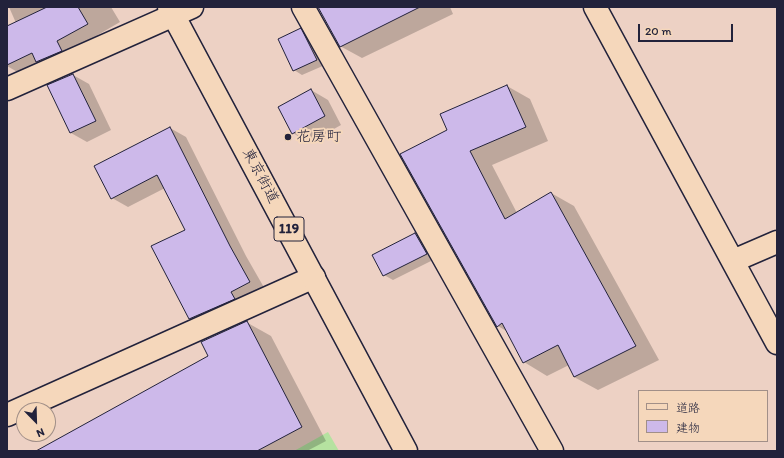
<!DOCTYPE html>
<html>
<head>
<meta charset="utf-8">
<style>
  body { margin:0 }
  #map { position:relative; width:784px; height:458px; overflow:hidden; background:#edd1c4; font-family:Itim,"Klee One",sans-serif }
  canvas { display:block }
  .frame { position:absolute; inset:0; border:8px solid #22223b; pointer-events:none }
  .legend { position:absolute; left:638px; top:390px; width:130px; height:52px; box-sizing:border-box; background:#f5d7bb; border:1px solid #a18f88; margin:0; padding:5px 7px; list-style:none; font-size:12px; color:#22223b }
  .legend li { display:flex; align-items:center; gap:8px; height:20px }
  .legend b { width:20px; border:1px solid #a18f88 }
  .north { position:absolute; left:16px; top:402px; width:40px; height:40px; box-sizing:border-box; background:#f5d7bb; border:1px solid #a18f88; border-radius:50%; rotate:157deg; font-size:11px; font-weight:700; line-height:16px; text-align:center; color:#22223b }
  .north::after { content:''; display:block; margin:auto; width:14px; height:18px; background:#22223b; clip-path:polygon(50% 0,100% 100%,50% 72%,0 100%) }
  .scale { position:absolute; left:638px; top:24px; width:95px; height:18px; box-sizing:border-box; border:2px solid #22223b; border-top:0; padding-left:5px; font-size:12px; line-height:14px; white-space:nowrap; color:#22223b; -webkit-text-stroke:3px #f5d7bb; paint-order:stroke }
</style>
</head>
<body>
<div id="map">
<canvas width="784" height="458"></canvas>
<div class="frame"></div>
<ul class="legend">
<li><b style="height:5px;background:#f5d7bb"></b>道路</li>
<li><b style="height:11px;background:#cdb9ea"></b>建物</li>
</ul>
<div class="north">N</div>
<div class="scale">20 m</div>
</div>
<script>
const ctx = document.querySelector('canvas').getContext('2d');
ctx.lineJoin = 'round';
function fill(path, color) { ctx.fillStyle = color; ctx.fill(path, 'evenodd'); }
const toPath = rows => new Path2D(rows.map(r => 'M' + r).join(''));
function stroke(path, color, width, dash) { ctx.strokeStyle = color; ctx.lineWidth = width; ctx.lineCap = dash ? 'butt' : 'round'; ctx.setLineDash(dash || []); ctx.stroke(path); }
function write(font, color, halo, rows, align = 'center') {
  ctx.font = font + ' Itim,"Klee One",sans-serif'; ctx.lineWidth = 4; ctx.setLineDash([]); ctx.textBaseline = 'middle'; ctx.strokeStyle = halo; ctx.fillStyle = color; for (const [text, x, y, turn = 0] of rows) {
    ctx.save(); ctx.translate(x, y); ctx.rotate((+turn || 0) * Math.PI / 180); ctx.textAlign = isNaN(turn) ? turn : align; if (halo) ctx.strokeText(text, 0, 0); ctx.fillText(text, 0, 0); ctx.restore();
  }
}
const green = toPath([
  [328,432,339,451,294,451]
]);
const shadow = toPath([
  [9,7,111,7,120,22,72,50,21,74,7,66,7,27,16,23],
  [319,7,450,7,453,14,362,58,340,46],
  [301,29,309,34,325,65,302,75,294,70],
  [73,75,89,84,111,130,87,142,71,133,48,86],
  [507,86,530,99,548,141,492,165,517,213,551,193,574,206,659,360,598,390,574,377,569,365,547,376,524,362,508,332,498,326,448,130],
  [311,90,328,100,341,125,309,143,293,133],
  [170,128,186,137,246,256,266,291,206,328,190,319,153,246,186,230,165,188,128,207,112,198],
  [415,234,424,239,435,259,393,280,384,275],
  [246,322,271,336,326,441,307,451,38,451,210,356]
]);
const building = toPath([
  [47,7,78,7,88,24,57,41,62,51,36,62,32,53,7,65,7,26,47,7],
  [318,7,420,7,340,47,318,7],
  [301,28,317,60,293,71,278,39,301,28],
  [73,74,96,121,70,133,47,85,73,74],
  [507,85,526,127,470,151,505,219,551,192,636,346,574,377,558,345,523,363,502,323,497,327,400,154,447,130,440,114,507,85],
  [311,89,325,116,292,134,278,107,311,89],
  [170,127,230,246,250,282,231,292,235,299,189,319,151,246,185,230,157,175,111,199,94,166,170,127],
  [415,233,427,254,383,276,372,255,415,233],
  [247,321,302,427,257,451,36,451,208,356,201,342,247,321]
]);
const minor = toPath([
  [303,7,552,451],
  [595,7,777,343],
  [7,89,192,7],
  [733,261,777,242],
  [7,415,314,277]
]);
const highway = toPath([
  [169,7,406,451]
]);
const markers = [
  [288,137,4,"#22223b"]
];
const shields = [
  [289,229,30]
];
const shieldNames = [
  ["119",289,229]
];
const poiNames = [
  ["花房町",296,137]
];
const streetNames = [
  ["東京街道",260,176,62]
];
fill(green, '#b5e2a0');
fill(shadow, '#0003');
fill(building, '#cdb9ea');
stroke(building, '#22223b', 1);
stroke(minor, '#22223b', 25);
stroke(highway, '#22223b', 25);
stroke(minor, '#f5d7bb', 22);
stroke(highway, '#f5d7bb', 22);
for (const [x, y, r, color] of markers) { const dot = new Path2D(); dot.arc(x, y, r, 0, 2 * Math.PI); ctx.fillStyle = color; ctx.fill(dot); stroke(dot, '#f5d7bb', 1.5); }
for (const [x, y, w] of shields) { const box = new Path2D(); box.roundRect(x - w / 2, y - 12, w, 24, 3); ctx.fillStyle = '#f5d7bb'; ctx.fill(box); stroke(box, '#22223b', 1); }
write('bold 14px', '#22223b', null, shieldNames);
write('15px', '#22223b', '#f5d7bb', poiNames, 'left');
write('15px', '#22223b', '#f5d7bb', streetNames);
</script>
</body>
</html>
